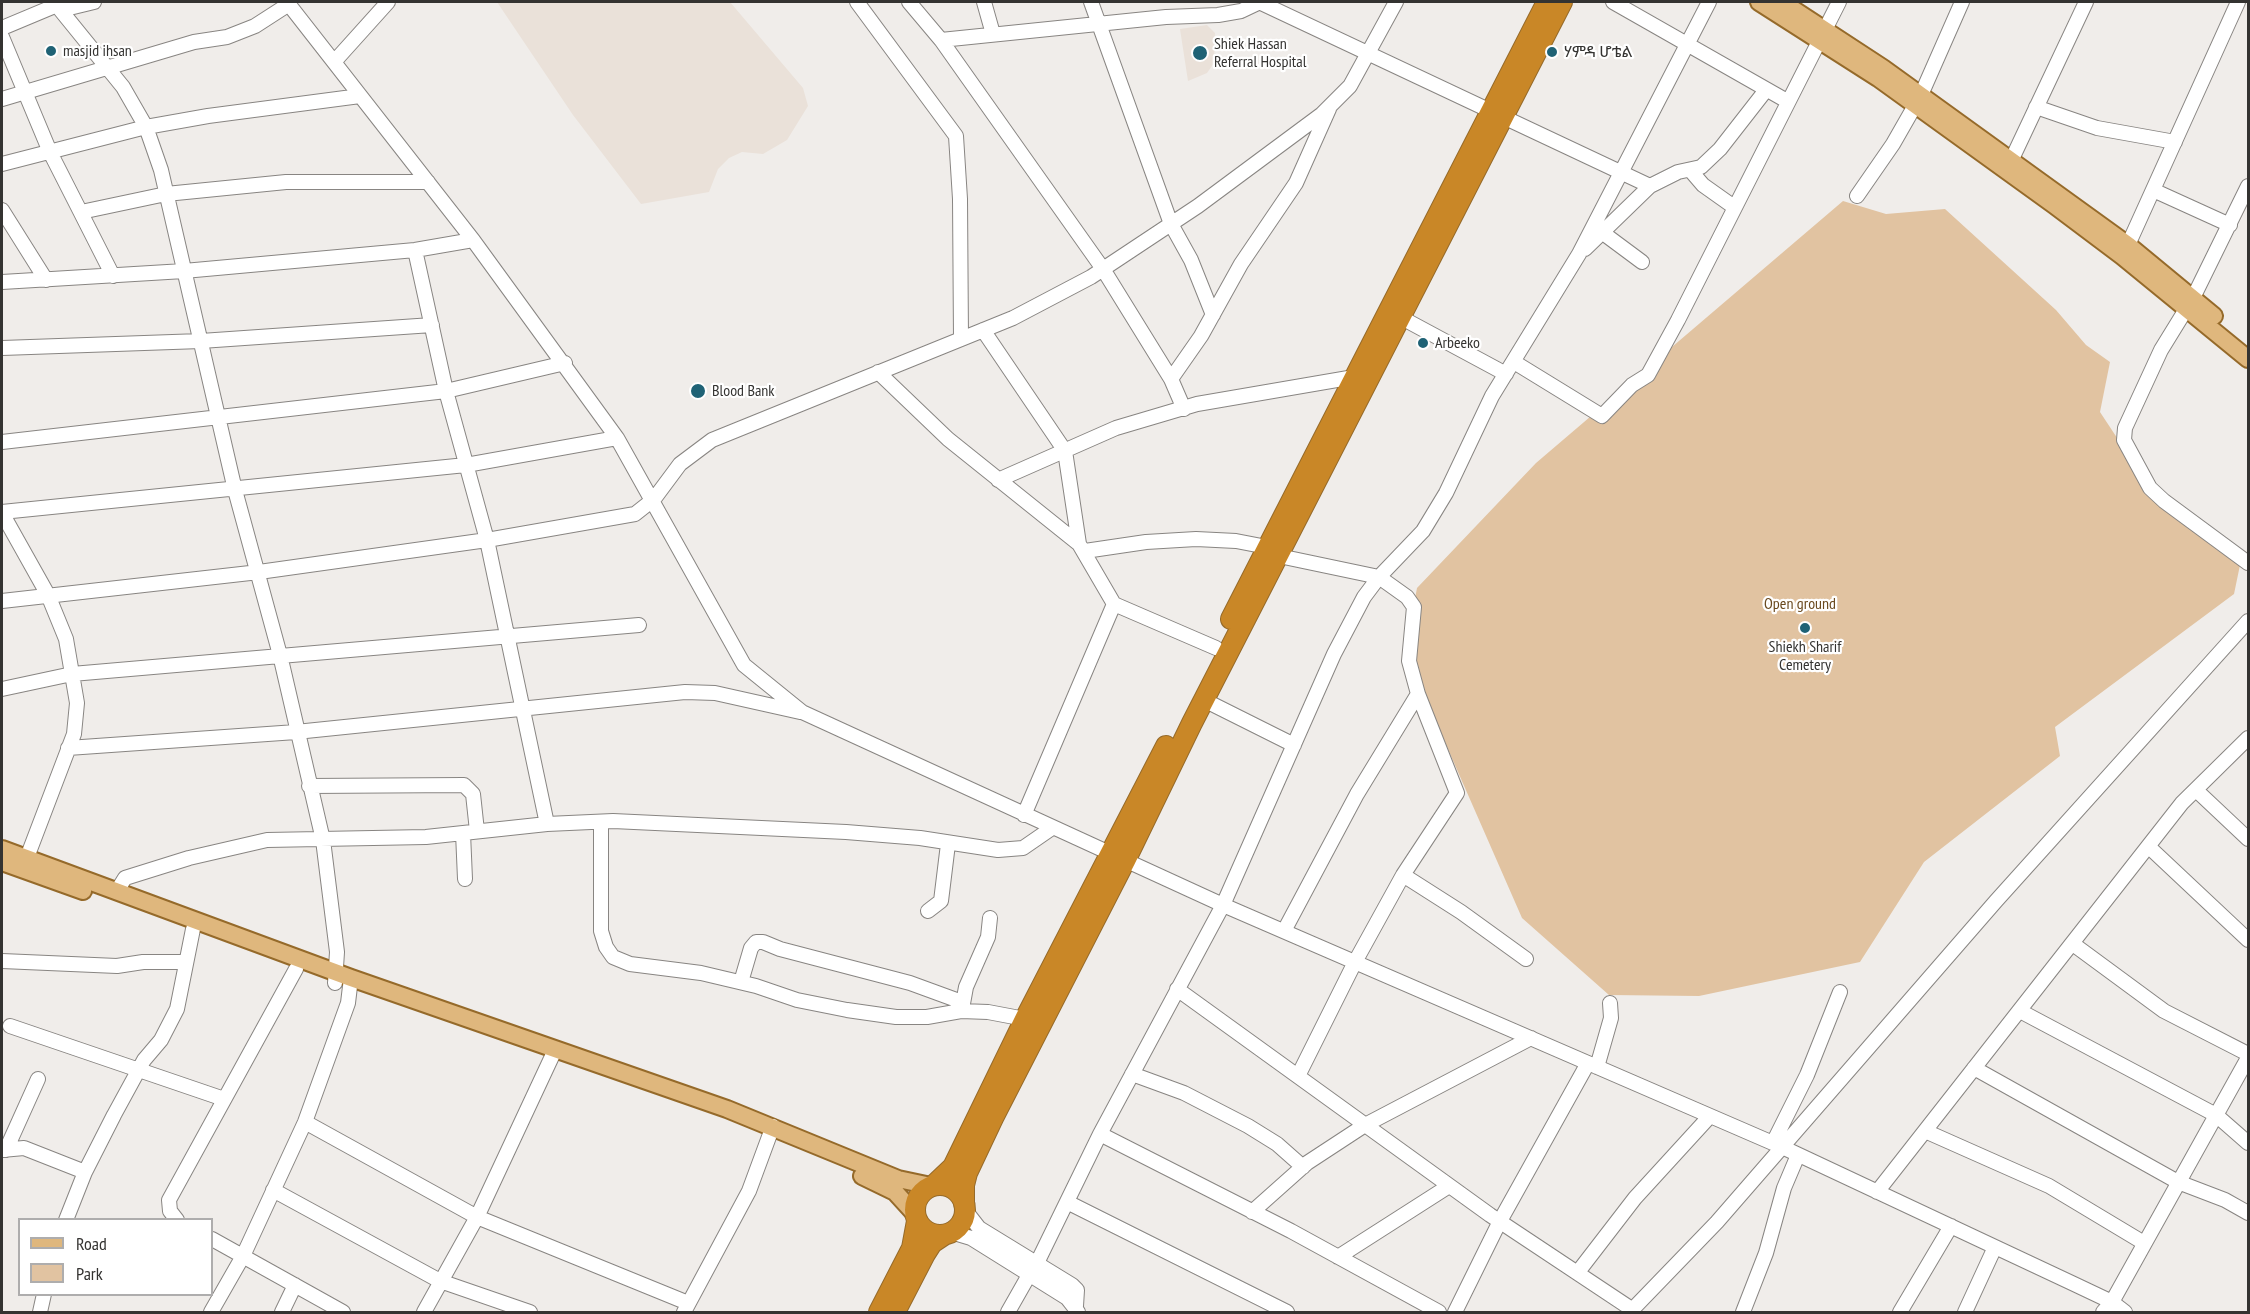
<!DOCTYPE html>
<html>
<head>
<meta charset="utf-8">
<style>
  body { margin:0 }
  #map { position:relative; width:2250px; height:1314px; overflow:hidden; background:#f0edea; font-family:"PT Sans Narrow",sans-serif }
  canvas { display:block }
  .frame { position:absolute; inset:0; border:3px solid #343331; pointer-events:none }
  .legend { position:absolute; left:18px; top:1218px; width:195px; height:78px; box-sizing:border-box; background:#fff; border:2px solid #aeadad; margin:0; padding:8px 10px; list-style:none; font-size:18px; color:#343331 }
  .legend li { display:flex; align-items:center; gap:12px; height:30px }
  .legend b { width:30px; border:2px solid #aeadad }
</style>
</head>
<body>
<div id="map">
<canvas width="2250" height="1314"></canvas>
<div class="frame"></div>
<ul class="legend">
<li><b style="height:8px;background:#dfb77d"></b>Road</li>
<li><b style="height:16px;background:#e1c3a1"></b>Park</li>
</ul>
</div>
<script>
const ctx = document.querySelector('canvas').getContext('2d');
ctx.lineJoin = 'round';
function fill(path, color) { ctx.fillStyle = color; ctx.fill(path, 'evenodd'); }
const toPath = rows => new Path2D(rows.map(r => 'M' + r).join(''));
function stroke(path, color, width, dash) { ctx.strokeStyle = color; ctx.lineWidth = width; ctx.lineCap = dash ? 'butt' : 'round'; ctx.setLineDash(dash || []); ctx.stroke(path); }
function write(font, color, halo, rows, align = 'center') {
  ctx.font = font + ' "PT Sans Narrow","Noto Sans Ethiopic",sans-serif'; ctx.lineWidth = 4.5; ctx.setLineDash([]); ctx.textBaseline = 'middle'; ctx.strokeStyle = halo; ctx.fillStyle = color; for (const [text, x, y, turn = 0] of rows) {
    ctx.save(); ctx.translate(x, y); ctx.rotate((+turn || 0) * Math.PI / 180); ctx.textAlign = isNaN(turn) ? turn : align; if (halo) ctx.strokeText(text, 0, 0); ctx.fillText(text, 0, 0); ctx.restore();
  }
}
const built = toPath([
  [497,2,730,2,803,88,808,106,787,140,763,154,742,152,729,158,718,169,709,192,641,204,573,115],
  [1207,25,1215,33,1214,63,1207,73,1188,81,1180,29]
]);
const green = toPath([
  [1843,201,1886,214,1945,209,2056,310,2086,345,2110,362,2100,412,2158,500,2240,565,2234,594,2055,727,2060,756,1924,862,1860,962,1699,996,1609,995,1522,918,1405,651,1417,588,1536,463]
]);
const minor = toPath([
  [54,2,123,87,146,127,161,170,235,490,280,655,323,840,337,952,335,983],
  [287,2,473,240,617,438,744,665,802,712,1223,905,1782,1147,2074,1284,2112,1302,2125,1312],
  [857,2,956,136,960,199,961,339],
  [909,2,941,40,1103,269,1171,379],
  [984,2,993,34],
  [1091,2,1171,224,1191,260,1213,315],
  [1259,2,1650,186],
  [1613,2,1787,101],
  [61,10,94,2],
  [2,28,57,5],
  [2,37,50,152,113,276],
  [941,40,1166,17,1218,15,1241,11,1260,2],
  [334,62,388,2],
  [2,99,194,42,227,37,255,26,289,4],
  [2036,107,2097,128,2175,142],
  [2011,161,2086,2],
  [2,164,146,127,208,116,360,96],
  [1691,171,1703,185,1734,207],
  [2248,186,2193,298,2161,350,2125,428,2124,440,2150,488,2164,501,2248,563],
  [2153,190,2230,225],
  [1857,196,1893,144,1921,95,1962,2],
  [2,210,46,280],
  [81,212,166,194,286,182,428,182],
  [1603,233,1642,262],
  [2128,245,2238,2],
  [1585,249,1650,186,1678,172,1701,167,1720,149,1766,90],
  [415,250,446,391,487,540,547,824],
  [2,282,184,271,415,250,473,240],
  [1400,317,1506,374],
  [983,330,1065,451,1079,544],
  [2,348,201,341,432,325],
  [1514,362,1602,416,1632,385,1648,375,1678,320,1839,2],
  [878,372,948,439,1079,544,1114,604,1024,815],
  [1184,409,1171,379,1201,336,1241,264,1296,183,1329,109],
  [2,442,446,391,565,363],
  [998,480,1116,428,1197,404,1360,376],
  [2,512,466,465,617,438],
  [2,513,48,595,66,639,77,703,74,734,23,868],
  [1085,551,1146,542,1196,539,1236,541,1267,547],
  [1279,556,1379,577,1407,597,1414,607,1409,661,1418,694,1457,793,1403,875,1355,962,1298,1076],
  [2,601,259,572,487,540,635,514,654,499,680,464,712,440,1013,318,1091,277,1198,206,1322,114,1350,86,1396,2],
  [1114,604,1216,648],
  [2,689,72,674,639,625],
  [1204,700,1294,745],
  [68,748,296,732,685,692,715,693,800,712],
  [309,786,464,785,473,794,477,831],
  [2196,790,2248,839],
  [601,822,601,931,606,947,613,957,630,964,701,973,756,986,797,1000,847,1010,896,1017,927,1017,961,1011,988,1012,1025,1019],
  [463,833,465,879],
  [2149,847,2248,940],
  [1403,875,1461,912,1526,959],
  [117,891,125,878,189,858,267,840,426,837,547,824,613,821,846,832,920,838,998,850,1023,848,1052,828],
  [928,911,941,901,948,844],
  [1284,931,1357,794,1418,694],
  [2073,944,2164,1011,2248,1054],
  [2,961,117,966,143,962,185,962],
  [741,982,751,948,756,942,763,942,780,949,910,983,962,1002],
  [1177,989,1490,1215,1633,1310],
  [962,1009,966,987,988,937,990,918],
  [2020,1011,2216,1115,2248,1143],
  [10,1026,224,1099],
  [1597,1067,1611,1018,1610,1003],
  [1974,1068,2178,1182,2225,1200,2248,1213],
  [1132,1074,1184,1093,1248,1126,1277,1144,1303,1167],
  [305,1122,477,1217,688,1303],
  [1925,1131,2049,1186,2144,1243],
  [1100,1134,1291,1231,1439,1312],
  [1773,1143,1807,1075,1840,992],
  [2,1150,24,1148,85,1172],
  [6,1150,38,1079],
  [273,1190,440,1281,530,1312],
  [1877,1192,2182,803,2248,738],
  [1067,1202,1287,1312],
  [965,1210,979,1228,1072,1285,1077,1290,1076,1306],
  [1252,1212,1307,1163,1365,1125,1531,1038],
  [66,1220,85,1172,114,1115,144,1060,161,1040,177,1009,193,929],
  [177,1220,170,1211,169,1200,296,969],
  [951,1232,971,1238,1067,1298,1078,1312],
  [212,1239,343,1312],
  [1338,1257,1449,1186],
  [1037,1263,1100,1134,1223,905,1334,654,1364,597,1379,577,1423,531,1446,493,1492,396,1579,254,1709,2],
  [1578,1272,1635,1198,1710,1116],
  [40,1312,44,1294],
  [211,1312,243,1256,305,1122,348,1003,351,978],
  [282,1312,295,1285],
  [424,1312,477,1217,555,1050],
  [684,1312,749,1191,773,1126],
  [1008,1312,1029,1275],
  [1455,1312,1500,1221,1588,1063],
  [1630,1312,1717,1222,1996,901,2248,621],
  [1743,1312,1766,1253,1784,1188,1798,1155],
  [1900,1312,1951,1226],
  [1965,1312,1995,1247],
  [2103,1312,2112,1302,2248,1058]
]);
const major = toPath([
  [1759,2,1878,78,2054,205,2122,256,2248,359],
  [1782,2,1883,68,2128,245,2214,316],
  [2,849,351,978,727,1109,898,1179,931,1186],
  [2,862,83,891],
  [862,1176,895,1192,916,1215]
]);
const highway = toPath([
  [1231,619,1547,2],
  [934,1185,953,1167,1025,1019,1166,746],
  '915 1210a25 25 0 1 1 50 0a25 25 0 1 1-50 0Z',
  [964,1204,964,1185,967,1173,993,1118,1126,859,1192,723,1562,2],
  [879,1312,912,1248,917,1221],
  [895,1312,925,1254,932,1243,944,1235]
]);
const markers = [
  [51,51,6,"#1f6275"],
  [1552,52,6,"#1f6275"],
  [1200,53,8,"#1f6275"],
  [1423,343,6,"#1f6275"],
  [698,391,8,"#1f6275"],
  [1805,628,6,"#1f6275"]
];
const poiNames = [
  ["Shiek Hassan",1214,44],
  ["Referral Hospital",1214,62],
  ["masjid ihsan",63,51],
  ["ሃምዳ ሆቴል",1564,52],
  ["Arbeeko",1435,343],
  ["Blood Bank",712,391],
  ["Shiekh Sharif",1805,647,"center"],
  ["Cemetery",1805,665,"center"]
];
const parkNames = [
  ["Open ground",1800,604]
];
fill(built, '#eae1d9');
fill(green, '#e1c3a1');
stroke(minor, '#888582', 16);
stroke(major, '#956a2a', 20);
stroke(highway, '#956a2a', 22);
stroke(minor, '#fff', 14);
stroke(major, '#dfb77d', 16);
stroke(highway, '#c98727', 20);
for (const [x, y, r, color] of markers) { const dot = new Path2D(); dot.arc(x, y, r, 0, 2 * Math.PI); ctx.fillStyle = color; ctx.fill(dot); stroke(dot, '#fff', 2); }
write('16px', '#343331', '#fff', poiNames, 'left');
write('16px', '#6a491e', '#fff', parkNames);
</script>
</body>
</html>
